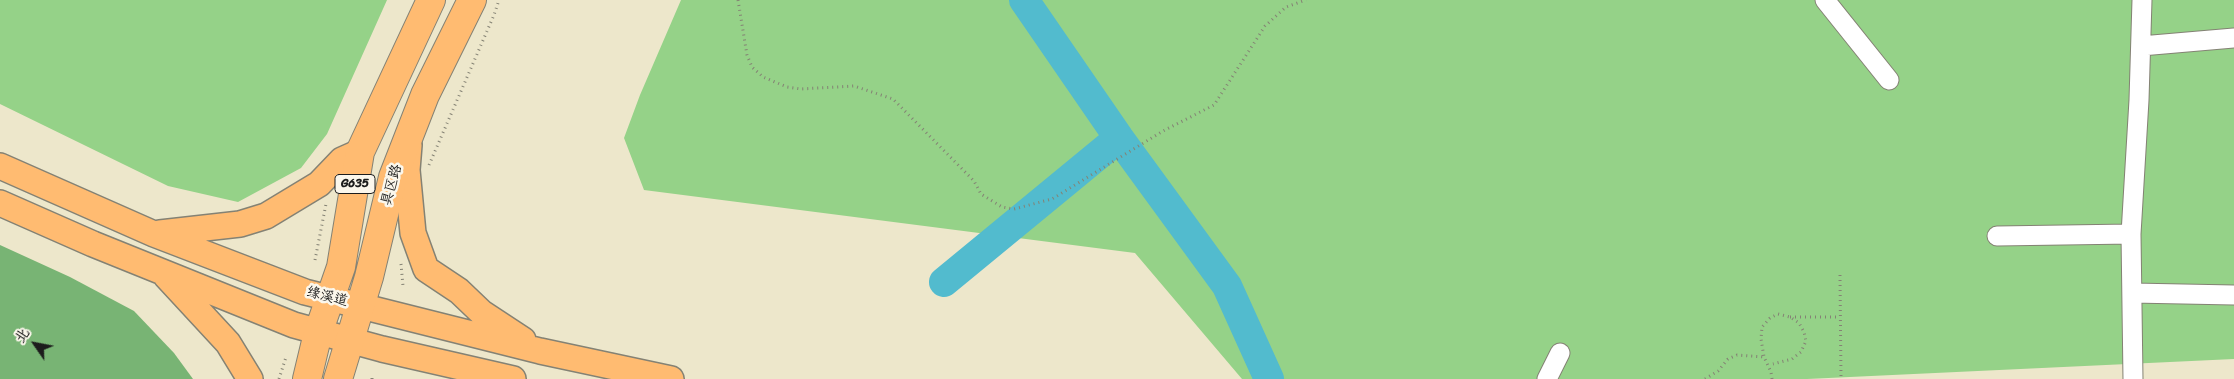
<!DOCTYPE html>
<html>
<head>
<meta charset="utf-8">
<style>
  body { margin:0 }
  #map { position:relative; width:2234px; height:379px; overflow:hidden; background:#ede7cb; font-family:Sriracha,"LXGW WenKai TC",sans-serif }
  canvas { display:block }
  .north { position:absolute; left:10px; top:319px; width:50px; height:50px; -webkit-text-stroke:4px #fbf7ec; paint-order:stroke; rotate:303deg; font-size:14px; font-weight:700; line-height:20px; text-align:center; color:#1c1c1c }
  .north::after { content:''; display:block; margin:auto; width:18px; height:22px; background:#1c1c1c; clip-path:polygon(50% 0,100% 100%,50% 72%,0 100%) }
</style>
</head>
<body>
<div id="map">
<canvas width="2234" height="379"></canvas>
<div class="north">北</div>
</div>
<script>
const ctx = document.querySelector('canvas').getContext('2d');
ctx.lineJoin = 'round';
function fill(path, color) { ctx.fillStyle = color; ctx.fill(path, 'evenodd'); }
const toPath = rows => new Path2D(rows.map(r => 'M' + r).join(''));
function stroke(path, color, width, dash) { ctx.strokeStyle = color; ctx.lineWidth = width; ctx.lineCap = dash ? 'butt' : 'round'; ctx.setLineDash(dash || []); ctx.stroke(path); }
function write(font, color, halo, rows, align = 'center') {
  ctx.font = font + ' Sriracha,"LXGW WenKai TC",sans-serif'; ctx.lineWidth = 5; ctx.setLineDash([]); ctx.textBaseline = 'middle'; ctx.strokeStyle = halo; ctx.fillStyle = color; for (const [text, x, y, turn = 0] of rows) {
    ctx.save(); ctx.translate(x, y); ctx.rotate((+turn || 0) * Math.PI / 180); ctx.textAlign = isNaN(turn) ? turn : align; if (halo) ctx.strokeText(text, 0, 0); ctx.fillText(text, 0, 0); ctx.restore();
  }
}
const green = toPath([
  [0,0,387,0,327,134,301,168,238,202,168,186,0,104],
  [681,0,2234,0,2234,359,1807,379,1242,379,1135,253,644,190,624,138,640,95]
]);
const forest = toPath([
  [0,245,70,277,134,311,174,353,193,379,0,379]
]);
const river = toPath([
  [1024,0,1119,138,1227,286,1269,379],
  [944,282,1119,138]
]);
const path = toPath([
  [738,0,747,55,752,67,763,77,787,87,801,89,854,86,893,99,974,181,981,194,1002,207,1014,209,1052,199,1163,131,1214,105,1265,26,1286,7,1306,0],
  [429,165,494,15,499,0],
  [315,260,326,204],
  [401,264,403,286],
  [1840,275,1841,379],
  [1790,317,1840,317],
  [279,379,286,357],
  [372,379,372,378],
  [1705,379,1718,371,1728,359,1737,355,1764,357],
  [1772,379,1771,372,1764,357,1761,339,1762,327,1770,318,1778,314,1790,317,1799,323,1804,332,1806,341,1801,352,1792,359,1773,364]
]);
const minor = toPath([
  [1825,0,1889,80],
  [2141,46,2234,38],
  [1997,236,2131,234],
  [2132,293,2234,295],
  [1547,379,1560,353],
  [2133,379,2131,234,2139,100,2142,0]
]);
const major = toPath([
  [409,145,407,170,413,233,426,269,459,291,482,313,523,340],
  [0,166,154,234,305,292,540,351,671,379],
  [0,203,93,244,294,325,382,349,513,379],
  [160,233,240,224,266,216,319,184,342,160,360,152],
  [166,276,228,343,250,379]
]);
const highway = toPath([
  [307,379,318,333,341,267,360,152,431,0],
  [338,379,369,277,393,177,425,95,472,0]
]);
const shields = [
  [355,184,40]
];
const shieldNames = [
  ["G635",355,184]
];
const streetNames = [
  ["具区路",392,185,-74],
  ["缘溪道",327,297,14]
];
fill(green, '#95d288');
fill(forest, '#78b474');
stroke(river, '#52bbce', 30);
stroke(minor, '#848274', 21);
stroke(major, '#848274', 28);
stroke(highway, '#848274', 30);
stroke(path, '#848274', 3, [1, 4]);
stroke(minor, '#fff', 19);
stroke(major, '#ffbb71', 25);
stroke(highway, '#ffbb71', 28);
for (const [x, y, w] of shields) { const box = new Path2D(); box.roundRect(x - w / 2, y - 9.5, w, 19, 4); ctx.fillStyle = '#fbf7ec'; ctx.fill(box); stroke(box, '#1c1c1c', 1); }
write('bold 12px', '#1c1c1c', null, shieldNames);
write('14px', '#1c1c1c', '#fbf7ec', streetNames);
</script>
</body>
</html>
